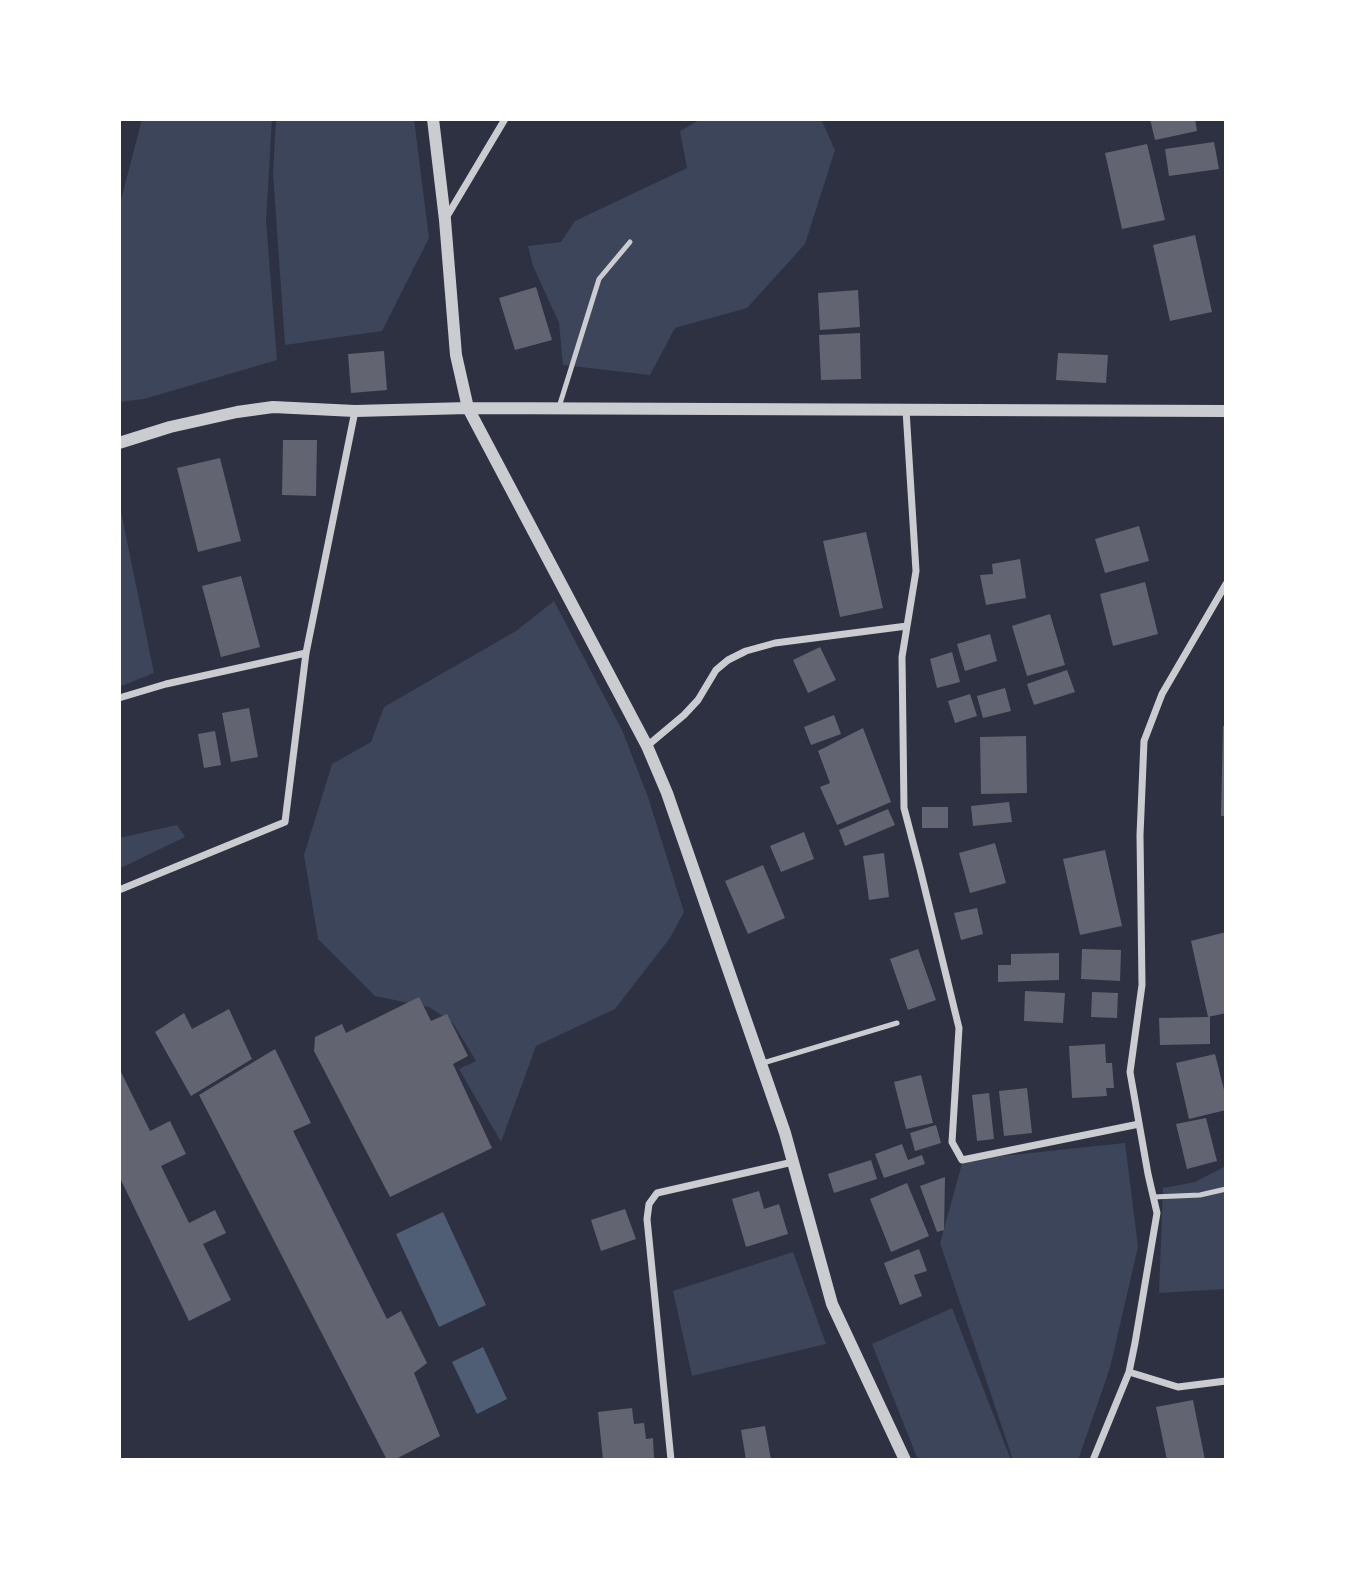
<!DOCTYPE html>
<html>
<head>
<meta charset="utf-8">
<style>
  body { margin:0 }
  #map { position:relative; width:1345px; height:1579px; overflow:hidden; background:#2d3142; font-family:Jost,sans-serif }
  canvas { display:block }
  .frame { position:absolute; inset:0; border:121px solid #fff; pointer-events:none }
</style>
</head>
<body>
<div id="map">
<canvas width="1345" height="1579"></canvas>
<div class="frame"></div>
</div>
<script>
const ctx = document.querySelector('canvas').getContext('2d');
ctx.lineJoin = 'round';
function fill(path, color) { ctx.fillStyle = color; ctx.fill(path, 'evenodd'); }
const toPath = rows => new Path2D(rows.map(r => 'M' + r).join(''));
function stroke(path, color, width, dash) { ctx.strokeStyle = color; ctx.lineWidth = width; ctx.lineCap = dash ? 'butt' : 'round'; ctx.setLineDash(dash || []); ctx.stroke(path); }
const green = toPath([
  [142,119,272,119,266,221,277,360,144,399,119,402,119,202,121,200],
  [276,119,414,119,429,238,382,331,285,345,273,173],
  [701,119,821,119,835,150,805,244,747,308,675,328,650,375,563,365,559,323,533,266,528,246,561,242,575,221,687,168,680,131],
  [119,502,154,673,119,687],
  [554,601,622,730,648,797,684,912,670,938,615,1009,536,1046,501,1142,459,1069,476,1061,453,1023,429,1007,375,996,318,939,304,855,332,764,371,742,384,707,516,631],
  [177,825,185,837,119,869,119,838],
  [1125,1143,1138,1247,1110,1368,1078,1460,1013,1460,940,1243,963,1160],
  [1226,1166,1226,1289,1159,1293,1163,1188,1195,1182],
  [793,1252,826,1344,692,1376,673,1291],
  [952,1308,1011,1460,918,1460,872,1344]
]);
const water = toPath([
  [443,1212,486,1305,439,1327,396,1234],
  [483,1347,507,1399,477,1414,452,1362]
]);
const building = toPath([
  [1150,119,1195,119,1197,131,1155,140],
  [1214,142,1219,169,1169,176,1165,149],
  [1147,144,1165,220,1122,229,1105,153],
  [1195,235,1212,312,1170,321,1153,245],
  [536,287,552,340,515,350,499,298],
  [858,290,860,327,820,330,818,293],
  [860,333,861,379,821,380,819,335],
  [384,351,387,390,351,393,348,354],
  [1058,353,1108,355,1106,383,1056,380],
  [283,440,317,440,316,496,282,495],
  [220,458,241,541,198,552,177,468],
  [1139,526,1149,561,1105,573,1095,539],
  [866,532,883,608,840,617,823,541],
  [1020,559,1026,598,986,605,980,575,993,574,992,564],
  [241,576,260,647,221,657,202,586],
  [1145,582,1158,634,1113,646,1100,594],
  [1050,614,1065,665,1027,676,1012,626],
  [990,634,997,661,965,671,957,644],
  [820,647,836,680,808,693,793,660],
  [952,652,960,682,937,688,930,659],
  [1067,670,1075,692,1034,705,1027,684],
  [1005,688,1011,711,983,718,977,696],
  [970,694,977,716,955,723,948,701],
  [249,708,258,757,231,762,222,713],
  [834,715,841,734,811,745,804,727],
  [1223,726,1226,726,1226,816,1221,816],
  [863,728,891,802,837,825,820,787,830,783,818,751],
  [215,731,221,765,204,768,198,734],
  [1026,736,1027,793,981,794,980,737],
  [1009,802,1012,822,973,826,971,806],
  [922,807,948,807,948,828,922,828],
  [888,809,895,825,845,846,839,830],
  [804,832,814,859,781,872,770,846],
  [995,843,1006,883,970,893,959,853],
  [1105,850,1122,926,1080,935,1063,859],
  [884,853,889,897,869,900,863,856],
  [763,865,785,918,748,934,725,881],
  [977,908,983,934,961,940,954,913],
  [1226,932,1226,1013,1208,1017,1210,1017,1210,1044,1160,1045,1159,1018,1208,1017,1191,941],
  [918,949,936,1000,908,1010,890,959],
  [1082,949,1121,950,1120,981,1081,979],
  [1059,953,1059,980,998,982,998,965,1011,965,1011,954],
  [1025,991,1065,993,1063,1023,1024,1021],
  [1092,992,1118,993,1117,1018,1091,1017],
  [419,997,431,1021,447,1014,468,1056,453,1064,492,1148,390,1197,314,1051,315,1037,342,1024,346,1033],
  [229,1009,252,1059,191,1096,155,1032,184,1013,192,1029],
  [1105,1044,1106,1063,1112,1063,1114,1088,1106,1088,1107,1096,1072,1098,1069,1046],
  [275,1049,311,1123,293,1131,387,1319,401,1311,427,1363,414,1373,440,1436,394,1460,387,1460,199,1095],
  [1215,1054,1226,1098,1226,1110,1189,1119,1176,1063],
  [119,1068,150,1131,170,1121,186,1154,161,1166,189,1223,215,1210,226,1233,203,1244,231,1300,189,1321,119,1176],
  [921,1075,933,1123,906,1129,894,1082],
  [1027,1088,1032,1133,1004,1136,999,1091],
  [989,1093,994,1139,977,1141,972,1095],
  [1206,1118,1217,1161,1187,1169,1176,1124],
  [936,1125,941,1143,915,1151,910,1133],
  [902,1144,908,1160,922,1155,925,1164,884,1178,875,1154],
  [871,1160,877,1179,834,1193,828,1174],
  [945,1177,944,1230,937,1232,920,1186],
  [907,1183,929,1236,891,1252,870,1199],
  [759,1191,764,1209,779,1204,788,1234,746,1247,732,1199],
  [625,1209,636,1239,601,1251,591,1220],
  [919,1249,927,1271,914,1275,922,1296,900,1305,884,1263],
  [1193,1400,1205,1460,1167,1460,1156,1407],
  [632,1408,634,1424,644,1423,646,1439,653,1438,654,1458,643,1460,603,1460,598,1412],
  [765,1426,771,1460,746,1460,741,1430]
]);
const service = toPath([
  [559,407,599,279,630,242],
  [763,1063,897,1023],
  [1153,1197,1200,1195,1226,1189]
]);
const minor = toPath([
  [446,218,505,119],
  [906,410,916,571,902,657,904,808,920,869,959,1028,952,1142,962,1160,1139,1124],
  [119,698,166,684,306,653],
  [647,746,684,715,698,700,716,670,728,660,746,651,775,643,907,626],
  [119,890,285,822,306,653,355,411],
  [1129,1372,1178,1387,1226,1381],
  [671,1460,647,1219,649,1204,657,1193,793,1162],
  [1093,1460,1129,1372,1135,1343,1157,1213,1148,1174,1130,1072,1142,985,1140,835,1144,741,1162,694,1226,584]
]);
const tertiary = toPath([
  [433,119,445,220,456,355,468,408,647,746,667,793,785,1133,832,1304,905,1460],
  [119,443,170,427,237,412,273,407,355,411,468,408,1226,411]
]);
fill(green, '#3c4559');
fill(water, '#4f5d75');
fill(building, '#626471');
stroke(service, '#caccd0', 5);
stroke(minor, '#caccd0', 7);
stroke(tertiary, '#caccd0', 12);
</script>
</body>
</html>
